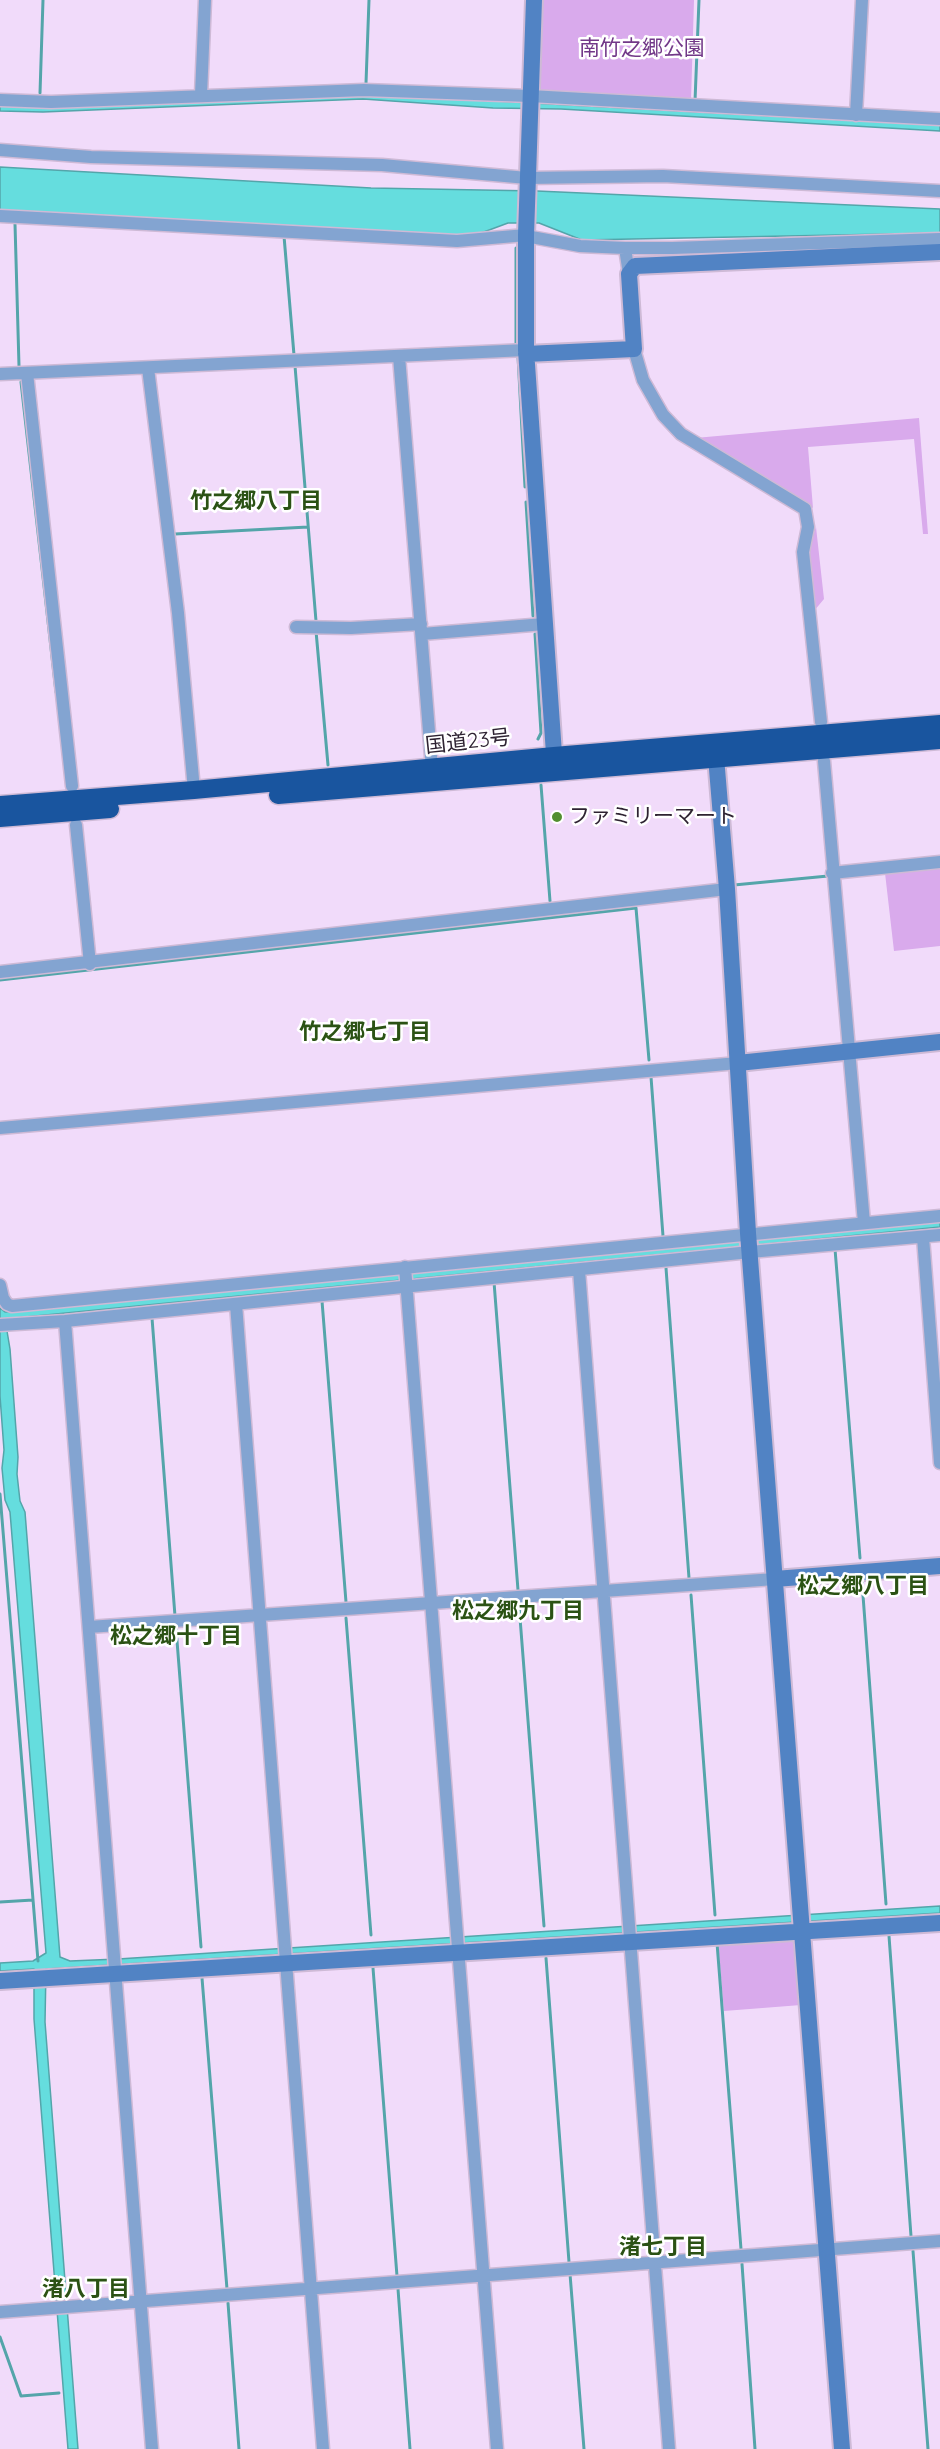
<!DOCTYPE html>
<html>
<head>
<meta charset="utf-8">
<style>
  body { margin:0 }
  canvas { display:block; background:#f1dbfa }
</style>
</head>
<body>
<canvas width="940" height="2449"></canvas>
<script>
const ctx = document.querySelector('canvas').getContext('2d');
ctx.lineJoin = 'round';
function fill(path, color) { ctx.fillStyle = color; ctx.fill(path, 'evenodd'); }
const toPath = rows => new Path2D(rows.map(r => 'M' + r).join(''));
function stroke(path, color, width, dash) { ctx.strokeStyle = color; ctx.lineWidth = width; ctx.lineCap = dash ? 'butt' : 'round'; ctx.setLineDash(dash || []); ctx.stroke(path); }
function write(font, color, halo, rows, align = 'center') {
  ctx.font = font + ' Quicksand,"Noto Sans JP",sans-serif'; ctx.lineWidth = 5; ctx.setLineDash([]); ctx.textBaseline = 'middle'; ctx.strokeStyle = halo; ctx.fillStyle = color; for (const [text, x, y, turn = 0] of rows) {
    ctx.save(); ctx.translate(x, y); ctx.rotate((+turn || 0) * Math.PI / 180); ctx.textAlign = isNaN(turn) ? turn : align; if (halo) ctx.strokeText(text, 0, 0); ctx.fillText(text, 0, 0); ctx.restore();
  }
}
const green = toPath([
  [542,0,694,0,691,101,540,92],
  [919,418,928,534,923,534,914,439,808,447,813,508,695,438],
  [816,527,824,599,814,611,808,550],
  [940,867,940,946,894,951,885,873],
  [791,1938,796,1943,801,2005,724,2011,718,1943]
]);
const water = toPath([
  [365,94,940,125,940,131,561,109,493,108,363,99,43,112,0,111,0,105,365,94],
  [0,167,371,188,537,191,940,209,940,233,582,240,539,223,508,223,473,236,0,210,0,167],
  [940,1222,940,1227,5,1319,10,1349,18,1457,17,1474,20,1501,25,1512,60,1957,70,1961,118,1959,940,1906,940,1913,46,1969,45,2022,78,2449,68,2449,34,2019,34,1969,0,1971,0,1963,33,1961,46,1953,10,1512,5,1500,2,1468,4,1450,0,1396,0,1308,5,1312,940,1222]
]);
const stream = toPath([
  [366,83,369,0],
  [40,93,43,0],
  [695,101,699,0],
  [15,224,19,366],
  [284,236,294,355],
  [516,248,516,344],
  [518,356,525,487],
  [295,366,316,621],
  [21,382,56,692],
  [526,502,533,616],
  [175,534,308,527],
  [316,631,328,765],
  [535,634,541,733,538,739],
  [541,785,550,901],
  [734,885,828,876],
  [0,980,636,908,649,1060],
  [651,1077,663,1236],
  [835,1249,860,1558],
  [666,1268,689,1578],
  [494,1282,518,1590],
  [322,1301,346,1602],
  [152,1318,175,1616],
  [0,1494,38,1961],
  [862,1582,886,1904],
  [691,1595,715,1915],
  [519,1605,544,1926],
  [346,1618,371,1935],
  [176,1628,201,1947],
  [0,1902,33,1900],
  [889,1936,911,2236],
  [717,1943,741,2249],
  [546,1958,569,2262],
  [373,1968,397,2276],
  [202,1978,227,2289],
  [913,2251,928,2449],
  [742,2264,755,2449],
  [570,2274,584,2449],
  [398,2289,410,2449],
  [228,2303,239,2449],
  [0,2337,21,2396,59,2393]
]);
const street = toPath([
  [201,95,205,0],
  [0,100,51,102,364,90,530,96,940,119],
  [856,115,862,0],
  [0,150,91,157,382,165,527,178,663,176,940,191],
  [0,216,457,241,526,235],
  [526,236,580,246,625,248,629,274],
  [625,248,672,248,940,239],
  [634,349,643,380,663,415,681,434,805,509,808,527,803,552,821,722],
  [399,356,432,769],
  [148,368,178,613,194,790],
  [27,373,72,786],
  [0,374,526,350],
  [296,627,351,628,421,624],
  [422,634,544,624],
  [824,761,864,1223],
  [76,825,90,964],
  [832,873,940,862],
  [0,972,727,889],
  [0,1128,738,1063],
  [923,1237,940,1463],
  [405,1267,497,2449],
  [579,1270,669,2449],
  [0,1285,3,1298,7,1304,12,1306,940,1216],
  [236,1304,323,2449],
  [65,1321,152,2449],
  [0,1325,65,1321,750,1252,940,1235],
  [89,1627,775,1579],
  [0,2312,940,2241]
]);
const secondary = toPath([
  [534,0,526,235,526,350,555,768],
  [526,354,634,349,629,274,635,266,940,252],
  [715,745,727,889,748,1233,842,2449],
  [738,1063,940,1042],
  [775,1579,940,1566],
  [0,1981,940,1923]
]);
const highway = toPath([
  [278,795,940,740],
  [0,805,194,790,554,756,940,724],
  [0,818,110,809]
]);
const markers = [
  [557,817,6,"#528f2f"]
];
const parkNames = [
  ["南竹之郷公園",642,49]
];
const streetNames = [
  ["国道23号",468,742,-6]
];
const poiNames = [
  ["ファミリーマート",569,817]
];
const neighbourhoodNames = [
  ["竹之郷八丁目",256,501],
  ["竹之郷七丁目",365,1032],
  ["松之郷八丁目",863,1586],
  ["松之郷九丁目",518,1611],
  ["松之郷十丁目",176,1636],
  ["渚七丁目",663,2247],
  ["渚八丁目",86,2289]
];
fill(green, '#d9aaec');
fill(water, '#65ddde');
stroke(water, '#54a5aa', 1.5);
stroke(stream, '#54a5aa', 3);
stroke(street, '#cebad6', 15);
stroke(secondary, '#cebad6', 20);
stroke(highway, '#cebad6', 21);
stroke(street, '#83a4d1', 12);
stroke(secondary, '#5183c4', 16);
stroke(highway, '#19559f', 18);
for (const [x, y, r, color] of markers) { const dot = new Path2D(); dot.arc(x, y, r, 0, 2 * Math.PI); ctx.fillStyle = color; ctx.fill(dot); stroke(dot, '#fff', 2); }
write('21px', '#723888', '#fff', parkNames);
write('21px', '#2e2332', '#fff', streetNames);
write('21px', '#2e2332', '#fff', poiNames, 'left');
write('bold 22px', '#2b5214', '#fff', neighbourhoodNames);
</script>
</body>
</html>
